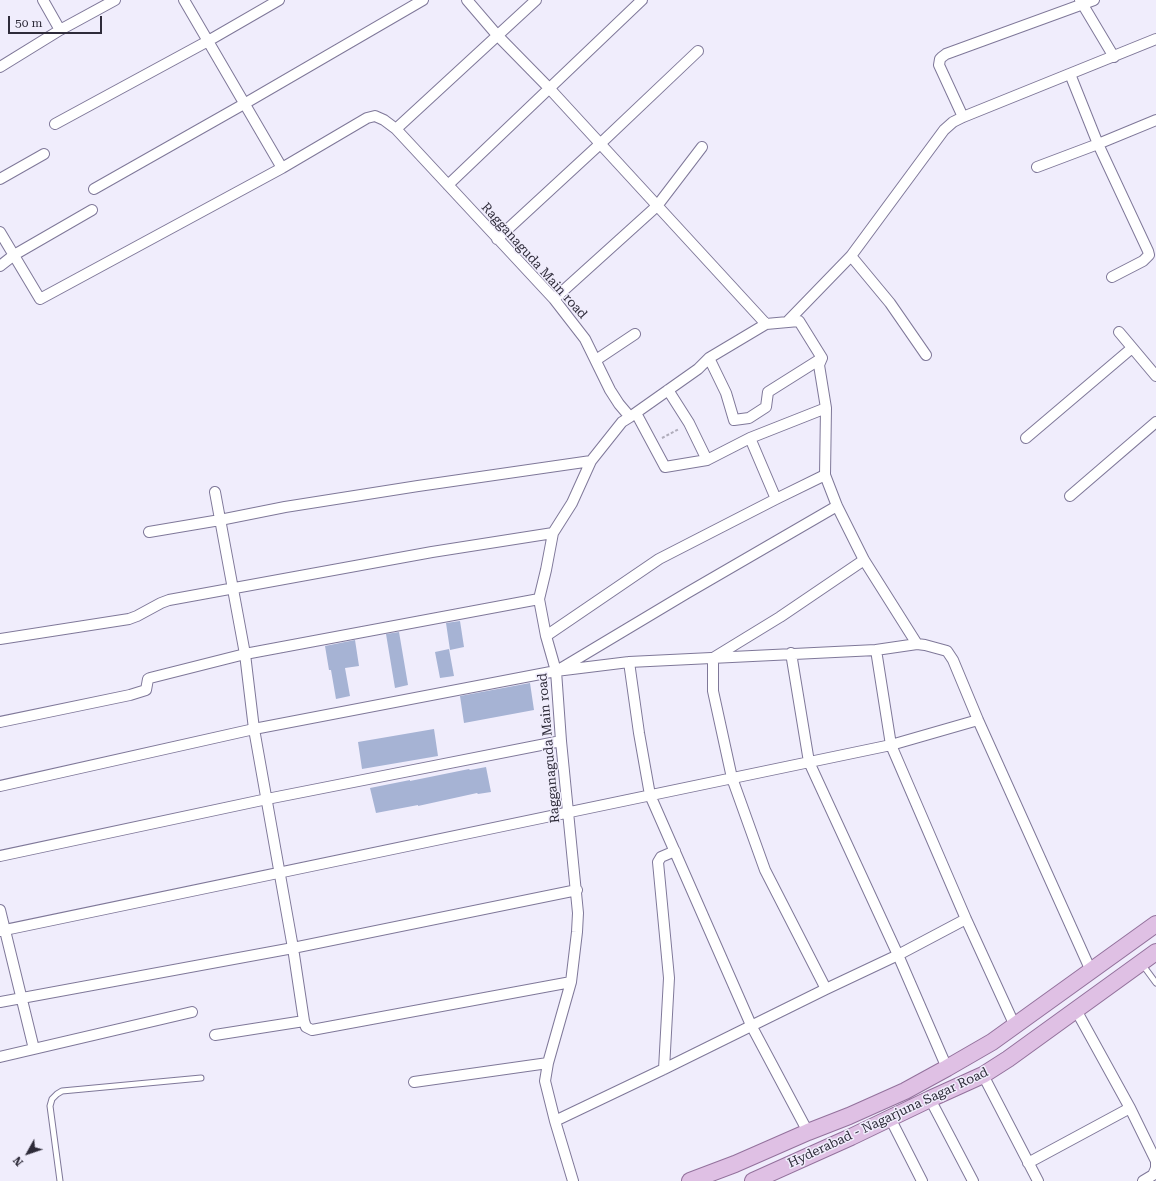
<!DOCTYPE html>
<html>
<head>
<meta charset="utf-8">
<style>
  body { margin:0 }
  #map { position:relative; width:1156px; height:1181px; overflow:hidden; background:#f0edfc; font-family:"Roboto Serif",serif }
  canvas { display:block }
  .north { position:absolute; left:8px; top:1133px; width:40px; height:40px; -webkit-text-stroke:3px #f0edfc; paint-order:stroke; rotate:230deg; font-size:11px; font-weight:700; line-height:16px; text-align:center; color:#2e2b39 }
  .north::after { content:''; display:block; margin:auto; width:14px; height:18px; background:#2e2b39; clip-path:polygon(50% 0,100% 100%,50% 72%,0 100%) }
  .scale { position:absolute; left:8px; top:16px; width:94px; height:18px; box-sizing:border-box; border:2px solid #2e2b39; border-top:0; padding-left:5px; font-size:12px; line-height:14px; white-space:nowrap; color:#2e2b39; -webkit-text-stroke:3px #f0edfc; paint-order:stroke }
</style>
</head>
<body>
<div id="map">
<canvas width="1156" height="1181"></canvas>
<div class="north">N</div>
<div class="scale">50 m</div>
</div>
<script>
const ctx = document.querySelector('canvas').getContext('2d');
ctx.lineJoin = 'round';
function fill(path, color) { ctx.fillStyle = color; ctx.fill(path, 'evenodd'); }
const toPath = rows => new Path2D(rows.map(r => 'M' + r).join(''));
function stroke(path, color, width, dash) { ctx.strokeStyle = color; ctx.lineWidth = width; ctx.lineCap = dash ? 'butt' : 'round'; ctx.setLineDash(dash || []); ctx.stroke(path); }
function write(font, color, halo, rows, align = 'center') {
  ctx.font = font + ' "Roboto Serif",serif'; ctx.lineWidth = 3; ctx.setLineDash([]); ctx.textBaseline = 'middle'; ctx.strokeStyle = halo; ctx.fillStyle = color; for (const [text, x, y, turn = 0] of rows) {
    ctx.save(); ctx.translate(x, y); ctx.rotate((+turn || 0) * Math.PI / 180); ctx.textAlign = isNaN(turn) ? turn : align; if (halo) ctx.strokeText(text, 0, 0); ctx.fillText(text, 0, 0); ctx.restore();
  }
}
const building = toPath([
  [460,621,464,647,450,650,446,623],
  [399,632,408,685,395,688,386,634],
  [355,640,359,666,345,668,350,696,336,699,331,670,329,670,325,646],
  [449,649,454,676,440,678,435,652],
  [530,683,534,710,464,723,460,696],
  [434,729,438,756,362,769,358,742],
  [486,767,491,792,478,794,477,793,418,806,418,805,376,813,370,788,410,780,410,781,469,769,470,770]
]);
const path = toPath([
  [662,438,679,429]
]);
const service = toPath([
  [1142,964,1156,983],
  [60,1181,50,1106,52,1099,57,1094,62,1091,201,1078]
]);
const minor = toPath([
  [43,0,60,30],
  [184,0,282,168],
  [467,0,497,35,549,88,766,324],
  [1080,0,1114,57],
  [0,67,60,30,115,0],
  [1070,74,1098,144,1148,251,1149,255,1143,261,1112,277],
  [963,117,939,65,940,59,942,57,946,54,1094,0],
  [55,124,208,41,279,0],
  [396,129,536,0],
  [1037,167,1098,144,1156,120],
  [0,179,44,154],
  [448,185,642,0],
  [94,189,244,104,423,0],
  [0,232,40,299,282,168,367,118,375,116,384,120,396,129,554,299,585,339,610,390,619,404,630,417,622,422,591,461,572,503,553,533,546,570,539,599,546,636,556,671,561,741,578,913,577,932,571,982,548,1063,545,1081,555,1121,573,1181],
  [497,239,600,144,698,51],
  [851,256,890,303,926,355],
  [0,266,14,255,92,210],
  [554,299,657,206,702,147],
  [787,322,851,256,944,130,953,122,963,117,1156,39],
  [1119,332,1156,376],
  [709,358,726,393,734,420,749,418,766,407,768,392,822,358],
  [596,360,635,334],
  [668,390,689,423,707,460],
  [636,413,665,467,707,460,750,438,776,499],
  [630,417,698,369,709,358,766,324,799,321,822,358,819,365,826,408,825,475,837,506,864,560,917,644],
  [750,438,826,408],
  [1026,438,1132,348],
  [215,492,245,654,254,729,293,948,304,1021],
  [1070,496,1156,422],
  [149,532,220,520,285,507,418,486,591,461],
  [546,636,659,559,776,499,825,475],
  [0,639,129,619,137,616,161,603,169,600,432,552,553,533],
  [876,650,891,745,966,919,1015,1026],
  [791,653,809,762,898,955,947,1068],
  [629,662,639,733,650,795,751,1025,808,1132],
  [560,669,687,593,837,506],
  [0,722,130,695,146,690,148,679,150,678,245,654,539,599],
  [0,786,254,729,556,671,629,662,876,650,917,644,925,645,947,651,953,660,978,720,1091,971],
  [0,856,267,799,561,741],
  [0,910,34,1049],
  [0,931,891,745,978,720],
  [826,989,765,870,732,778,713,691,713,658,780,617,864,560],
  [0,1002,293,948,577,890],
  [1076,1010,1130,1108,1156,1161,1156,1168,1153,1175,1143,1181],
  [215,1035,304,1021,306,1027,312,1030,571,982],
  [0,1057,192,1012],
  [664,1069,669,978,658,862,661,857,675,851],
  [983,1075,1038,1181],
  [414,1082,548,1063],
  [930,1099,973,1181],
  [890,1118,922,1181],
  [555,1121,664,1069,826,989,898,955,966,919],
  [1028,1163,1130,1108]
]);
const primary = toPath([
  [690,1181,735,1164,808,1132,849,1116,905,1091,947,1068,992,1042,1156,924],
  [753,1181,851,1137,930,1099,983,1075,1008,1059,1156,952]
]);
const streetNames = [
  ["Ragganaguda Main road",534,261,48],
  ["Ragganaguda Main road",549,748,-95],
  ["Hyderabad - Nagarjuna Sagar Road",888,1118,-25]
];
fill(building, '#a6b3d4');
stroke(service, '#7f7899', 7);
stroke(minor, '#7f7899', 12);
stroke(primary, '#93719c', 18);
stroke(path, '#b0adbb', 2, [3, 2]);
stroke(service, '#fff', 5);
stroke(minor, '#fff', 10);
stroke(primary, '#dfc0e4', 16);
write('13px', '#2e2b39', '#f0edfc', streetNames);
</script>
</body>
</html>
